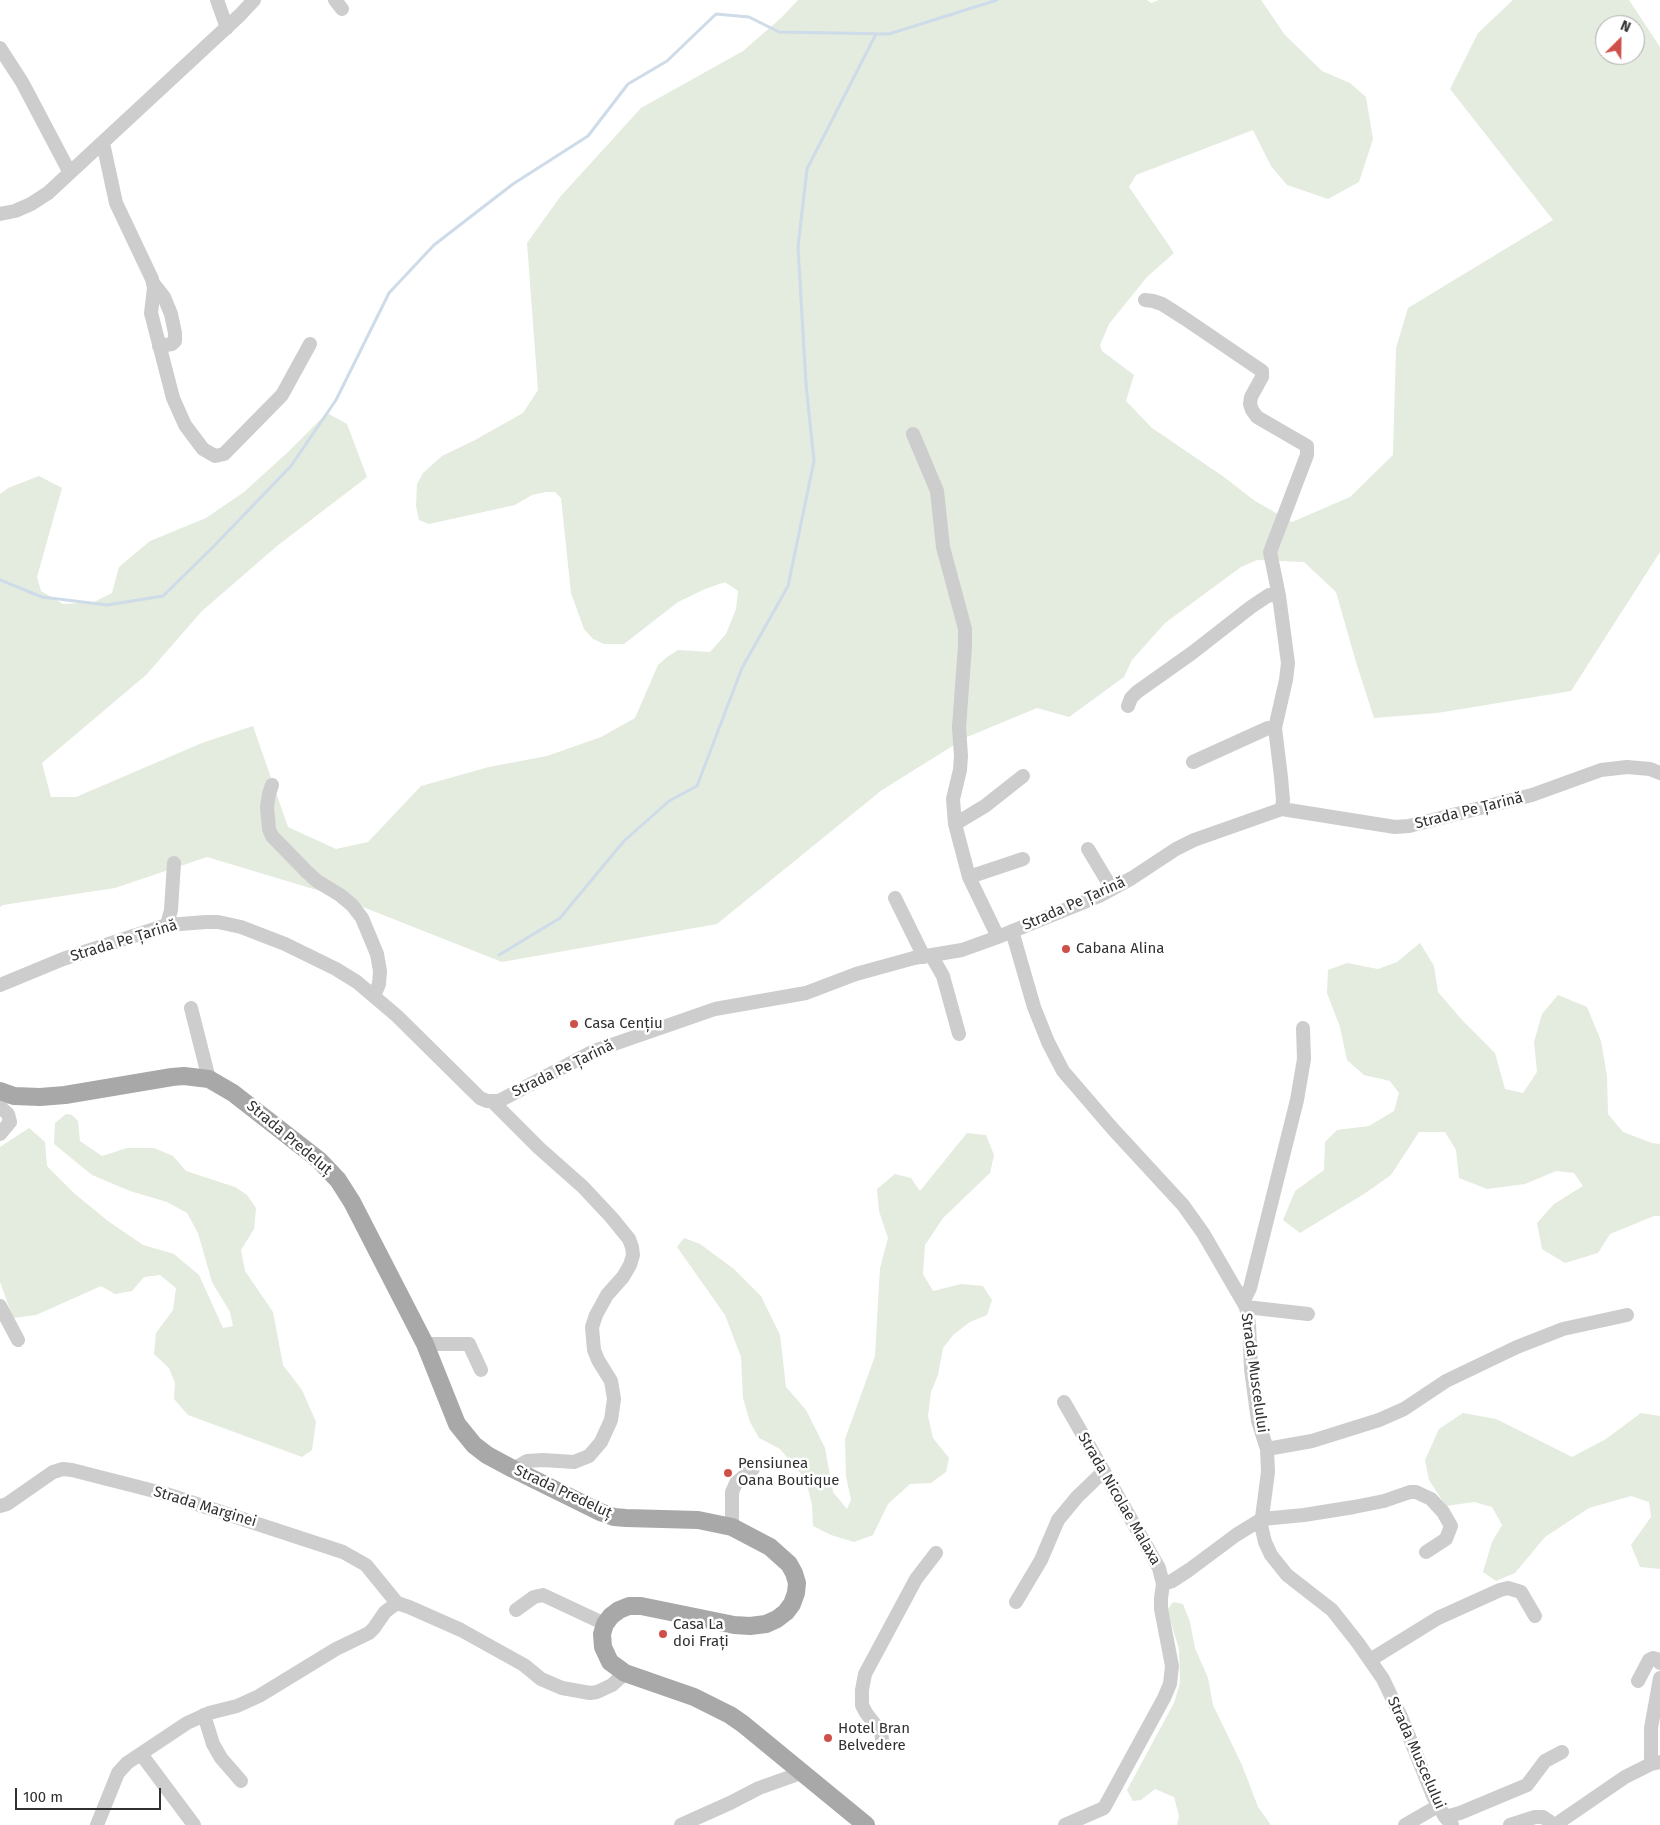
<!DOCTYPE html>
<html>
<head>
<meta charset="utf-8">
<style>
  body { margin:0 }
  #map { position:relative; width:1660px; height:1825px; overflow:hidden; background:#fff; font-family:"Fira Sans",sans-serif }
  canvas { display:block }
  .north { position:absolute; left:1595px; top:15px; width:50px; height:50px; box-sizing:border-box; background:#fff; border:1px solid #acacac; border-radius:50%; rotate:23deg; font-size:14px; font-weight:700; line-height:20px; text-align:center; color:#303030 }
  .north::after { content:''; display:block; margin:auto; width:18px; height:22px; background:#cf5049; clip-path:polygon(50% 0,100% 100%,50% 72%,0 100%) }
  .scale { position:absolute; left:15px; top:1788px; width:146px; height:22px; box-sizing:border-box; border:2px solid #303030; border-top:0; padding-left:6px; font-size:15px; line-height:18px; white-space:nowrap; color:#303030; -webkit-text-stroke:4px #fff; paint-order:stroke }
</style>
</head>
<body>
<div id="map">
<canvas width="1660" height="1825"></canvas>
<div class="north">N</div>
<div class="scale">100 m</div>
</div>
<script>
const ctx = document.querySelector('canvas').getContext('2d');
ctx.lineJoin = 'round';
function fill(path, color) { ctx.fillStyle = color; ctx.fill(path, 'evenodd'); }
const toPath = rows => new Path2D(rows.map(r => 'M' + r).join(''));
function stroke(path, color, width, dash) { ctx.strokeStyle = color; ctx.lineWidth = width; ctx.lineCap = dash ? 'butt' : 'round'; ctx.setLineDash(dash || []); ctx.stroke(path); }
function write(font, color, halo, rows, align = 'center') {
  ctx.font = font + ' "Fira Sans",sans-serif'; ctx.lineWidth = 5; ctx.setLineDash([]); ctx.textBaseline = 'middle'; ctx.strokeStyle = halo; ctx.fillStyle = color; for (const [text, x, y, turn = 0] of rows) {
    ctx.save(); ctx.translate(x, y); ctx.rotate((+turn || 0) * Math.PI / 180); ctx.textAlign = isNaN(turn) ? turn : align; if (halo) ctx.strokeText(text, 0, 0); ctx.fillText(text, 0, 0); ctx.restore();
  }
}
const green = toPath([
  [798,0,1147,0,1151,3,1159,0,1261,0,1285,35,1322,71,1350,83,1366,97,1373,139,1359,182,1328,199,1287,185,1271,166,1253,130,1136,175,1129,187,1174,253,1147,277,1109,324,1100,345,1102,351,1134,375,1126,401,1152,428,1224,477,1255,501,1292,522,1350,497,1393,455,1396,348,1408,308,1553,220,1450,89,1478,33,1513,0,1629,0,1660,47,1660,552,1571,691,1437,713,1374,718,1356,662,1336,592,1304,562,1257,560,1241,567,1165,623,1132,660,1124,677,1069,717,1037,708,967,737,882,790,717,924,502,962,330,894,207,857,115,888,3,905,0,907,0,494,8,488,39,476,62,488,37,577,41,591,63,604,94,602,112,593,119,567,150,541,206,518,244,492,288,452,327,413,347,424,367,477,277,546,202,611,146,675,42,763,51,797,76,797,202,743,253,726,288,827,336,849,368,842,421,786,489,767,547,756,601,737,635,718,658,665,667,657,678,650,710,652,726,634,736,609,738,591,725,582,705,589,678,602,624,644,604,644,593,639,584,629,571,593,561,498,555,492,546,492,532,495,515,505,429,524,419,520,416,506,417,484,423,473,442,456,475,440,523,413,538,390,527,243,560,197,641,108,743,51,781,18],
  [1605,25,1635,25,1635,55,1605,55],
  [1420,943,1434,966,1438,992,1462,1020,1495,1053,1505,1089,1523,1093,1537,1072,1534,1042,1542,1014,1558,995,1587,1007,1601,1041,1607,1076,1608,1114,1623,1132,1652,1143,1660,1144,1660,1216,1654,1216,1610,1234,1598,1253,1565,1263,1542,1249,1537,1223,1554,1204,1583,1186,1574,1173,1556,1171,1525,1184,1487,1189,1459,1178,1456,1150,1445,1132,1419,1132,1391,1175,1367,1192,1300,1233,1283,1220,1295,1191,1324,1170,1325,1142,1337,1130,1369,1126,1394,1111,1399,1093,1390,1081,1364,1075,1347,1060,1340,1027,1327,993,1328,970,1347,963,1378,969,1397,962],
  [66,1114,72,1115,78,1121,80,1141,102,1156,127,1148,154,1148,173,1156,186,1171,235,1187,247,1195,256,1208,254,1229,241,1250,245,1271,273,1312,283,1365,302,1390,316,1422,312,1450,302,1457,188,1415,174,1399,175,1383,169,1368,154,1354,156,1333,173,1310,176,1288,160,1275,144,1277,132,1291,115,1294,101,1286,36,1315,13,1318,0,1282,0,1147,29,1128,45,1142,47,1166,75,1194,108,1221,143,1245,174,1254,199,1275,223,1328,233,1326,230,1312,212,1282,198,1233,187,1213,167,1202,130,1191,92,1175,54,1144,55,1123],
  [967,1133,986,1135,994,1155,990,1173,943,1218,925,1245,923,1274,933,1291,961,1284,983,1286,992,1300,987,1315,970,1322,953,1335,943,1348,938,1375,931,1392,928,1416,933,1438,949,1458,946,1472,931,1483,910,1484,888,1504,873,1535,854,1542,831,1535,813,1526,812,1505,806,1480,780,1449,759,1438,750,1422,743,1398,741,1357,725,1315,677,1247,684,1238,700,1244,734,1269,761,1296,780,1335,786,1387,806,1410,825,1448,833,1492,847,1509,851,1500,846,1476,845,1439,875,1356,880,1268,888,1238,879,1211,877,1189,895,1174,911,1178,920,1191],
  [1463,1413,1496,1419,1572,1457,1606,1439,1641,1413,1660,1416,1660,1569,1640,1567,1631,1545,1651,1517,1649,1502,1631,1496,1589,1508,1545,1537,1515,1573,1496,1581,1483,1572,1492,1542,1502,1525,1492,1507,1474,1502,1446,1506,1429,1480,1425,1460,1439,1429],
  [1173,1602,1183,1604,1190,1622,1195,1648,1208,1678,1213,1705,1242,1765,1258,1807,1271,1825,1177,1825,1179,1816,1174,1797,1155,1789,1141,1800,1133,1801,1127,1790,1174,1703,1180,1683,1179,1649,1167,1610]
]);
const stream = toPath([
  [0,580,42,597,107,605,163,596,213,547,291,466,336,400,389,293,434,245,513,184,588,136,628,84,667,61,716,14,749,17,779,32,889,34,997,0],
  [499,955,560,918,624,841,669,801,697,786,742,668,788,586,814,461,806,384,798,247,807,169,876,34]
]);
const minor = toPath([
  [217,0,227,28],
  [335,0,342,9],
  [0,48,22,82,70,173],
  [103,143,116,203,152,279,154,288,151,313,173,398,185,425,203,449,215,456,224,454,282,395,310,344],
  [0,214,15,211,31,204,48,193,240,15,254,0],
  [153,283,164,297,171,314,175,333,175,341,172,344,159,346],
  [1145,300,1153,301,1162,304,1184,318,1262,371,1262,377,1251,397,1250,404,1252,410,1257,417,1307,446,1307,455,1270,552,1279,596,1288,663,1286,680,1275,728,1281,777,1283,800,1282,809],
  [913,434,937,491,943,547,965,629,965,646,959,727,961,756,960,770,953,799,955,824,969,877,998,937],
  [1128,706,1131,698,1137,692,1192,653,1251,607,1269,595,1279,596],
  [1193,762,1268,728,1275,728],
  [272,785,269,794,267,807,269,829,272,836,307,872,317,881,340,895,352,905,362,918,377,954,380,971,379,984,374,996],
  [955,824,985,806,1023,776],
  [1088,849,1112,889],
  [969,877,1023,859],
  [895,898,924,957],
  [167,925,171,910,174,863],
  [1012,931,1034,1007,1048,1042,1063,1071,1112,1128,1183,1205,1203,1233,1246,1307,1249,1324,1251,1369,1258,1421,1267,1449,1268,1472,1261,1525,1265,1542,1271,1555,1287,1575,1332,1610,1358,1643,1383,1679,1402,1719,1433,1796,1445,1817,1452,1825],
  [931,955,943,976,959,1034],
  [0,985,63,959,167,925,206,922,218,922,241,927,285,944,336,969,357,982,397,1016,480,1098,487,1101,499,1101,594,1051,715,1009,806,993,856,974,914,958,962,950,998,937,1099,896,1132,878,1176,849,1194,840,1282,809,1395,827,1409,826,1532,795,1601,770,1627,767,1650,769,1660,773],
  [191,1008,209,1079],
  [0,1101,1,1108,8,1114,10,1122,0,1134],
  [493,1102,539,1148,583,1187,612,1218,629,1239,632,1247,633,1255,630,1265,623,1277,607,1295,596,1315,592,1327,594,1350,598,1360,611,1381,614,1399,611,1420,601,1442,589,1456,574,1462,543,1460,527,1461,513,1469],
  [1243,1302,1250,1288,1297,1100,1304,1059,1303,1028],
  [0,1306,18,1340],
  [1246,1307,1308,1314],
  [425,1344,469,1344,481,1370],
  [1064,1402,1159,1568,1163,1584,1161,1598,1161,1609,1172,1666,1170,1684,1164,1698,1104,1808,1065,1825],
  [1267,1449,1312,1441,1379,1420,1404,1409,1446,1381,1517,1347,1563,1329,1627,1315],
  [0,1506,7,1504,53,1472,63,1469,72,1470,166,1494,343,1552,366,1565,397,1603],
  [732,1527,732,1492,736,1483,753,1469],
  [1163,1584,1172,1581,1189,1570,1236,1535,1262,1519,1304,1515,1354,1507,1384,1501,1410,1492,1416,1492,1431,1499,1443,1512,1451,1526,1446,1539,1426,1552],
  [1016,1602,1041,1560,1058,1520,1077,1497,1104,1471],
  [516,1610,534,1597,543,1595,605,1624],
  [1370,1660,1438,1618,1500,1590,1508,1588,1521,1592,1535,1616],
  [1638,1681,1649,1660,1653,1658,1657,1659,1660,1663],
  [204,1715,213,1744,221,1758,241,1781],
  [882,1739,881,1732,866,1713,862,1705,862,1690,865,1674,916,1579,936,1553],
  [141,1754,194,1825],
  [1651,1764,1651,1728,1660,1678],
  [1445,1817,1460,1813,1527,1785,1545,1761,1562,1752],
  [97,1825,118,1773,127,1763,187,1723,209,1713,237,1706,259,1696,336,1649,369,1633,374,1628,385,1612,397,1603,409,1607,461,1630,524,1665,541,1679,562,1688,590,1693,597,1692,612,1685,625,1673],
  [681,1825,730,1803,759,1788,801,1773],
  [1405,1825,1438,1806],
  [1510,1825,1535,1817,1543,1817,1549,1821,1551,1825],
  [1555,1825,1625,1777,1651,1764,1660,1762]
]);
const major = toPath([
  [0,1091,14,1096,40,1097,65,1095,172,1077,184,1076,209,1079,233,1093,319,1160,338,1180,352,1202,425,1344,457,1424,474,1445,487,1455,513,1469,600,1512,614,1517,626,1518,698,1520,732,1527,770,1547,789,1564,794,1573,797,1583,796,1593,792,1604,786,1612,777,1619,766,1624,750,1626,734,1625,641,1606,629,1606,619,1610,611,1616,605,1624,602,1634,603,1647,610,1662,625,1673,694,1697,730,1715,743,1724,866,1825]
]);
const markers = [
  [1066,949,5,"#cf5049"],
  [574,1024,5,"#cf5049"],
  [728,1473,5,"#cf5049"],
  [663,1634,5,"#cf5049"],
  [828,1738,5,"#cf5049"]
];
const streetNames = [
  ["Strada Pe Țarină",1469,811,-14],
  ["Strada Pe Țarină",1074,904,-24],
  ["Strada Pe Țarină",124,941,-17],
  ["Strada Pe Țarină",563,1069,-26],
  ["Strada Predeluț",289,1138,40],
  ["Strada Muscelului",1254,1373,82],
  ["Strada Predeluț",563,1492,25],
  ["Strada Nicolae Malaxa",1119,1499,60],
  ["Strada Marginei",205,1507,17],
  ["Strada Muscelului",1416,1753,66]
];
const poiNames = [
  ["Cabana Alina",1076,949],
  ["Casa Cențiu",584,1024],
  ["Pensiunea",738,1464],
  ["Oana Boutique",738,1481],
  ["Casa La",673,1625],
  ["doi Frați",673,1642],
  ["Hotel Bran",838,1729],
  ["Belvedere",838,1746]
];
fill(green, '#e4ebdf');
stroke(stream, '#cedbe8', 3);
stroke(minor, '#cdcdcd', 14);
stroke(major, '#a8a8a8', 18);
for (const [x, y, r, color] of markers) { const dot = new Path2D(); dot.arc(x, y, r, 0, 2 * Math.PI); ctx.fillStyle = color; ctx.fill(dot); stroke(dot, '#fff', 2); }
write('15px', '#303030', '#fff', streetNames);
write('15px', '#303030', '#fff', poiNames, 'left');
</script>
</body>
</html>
